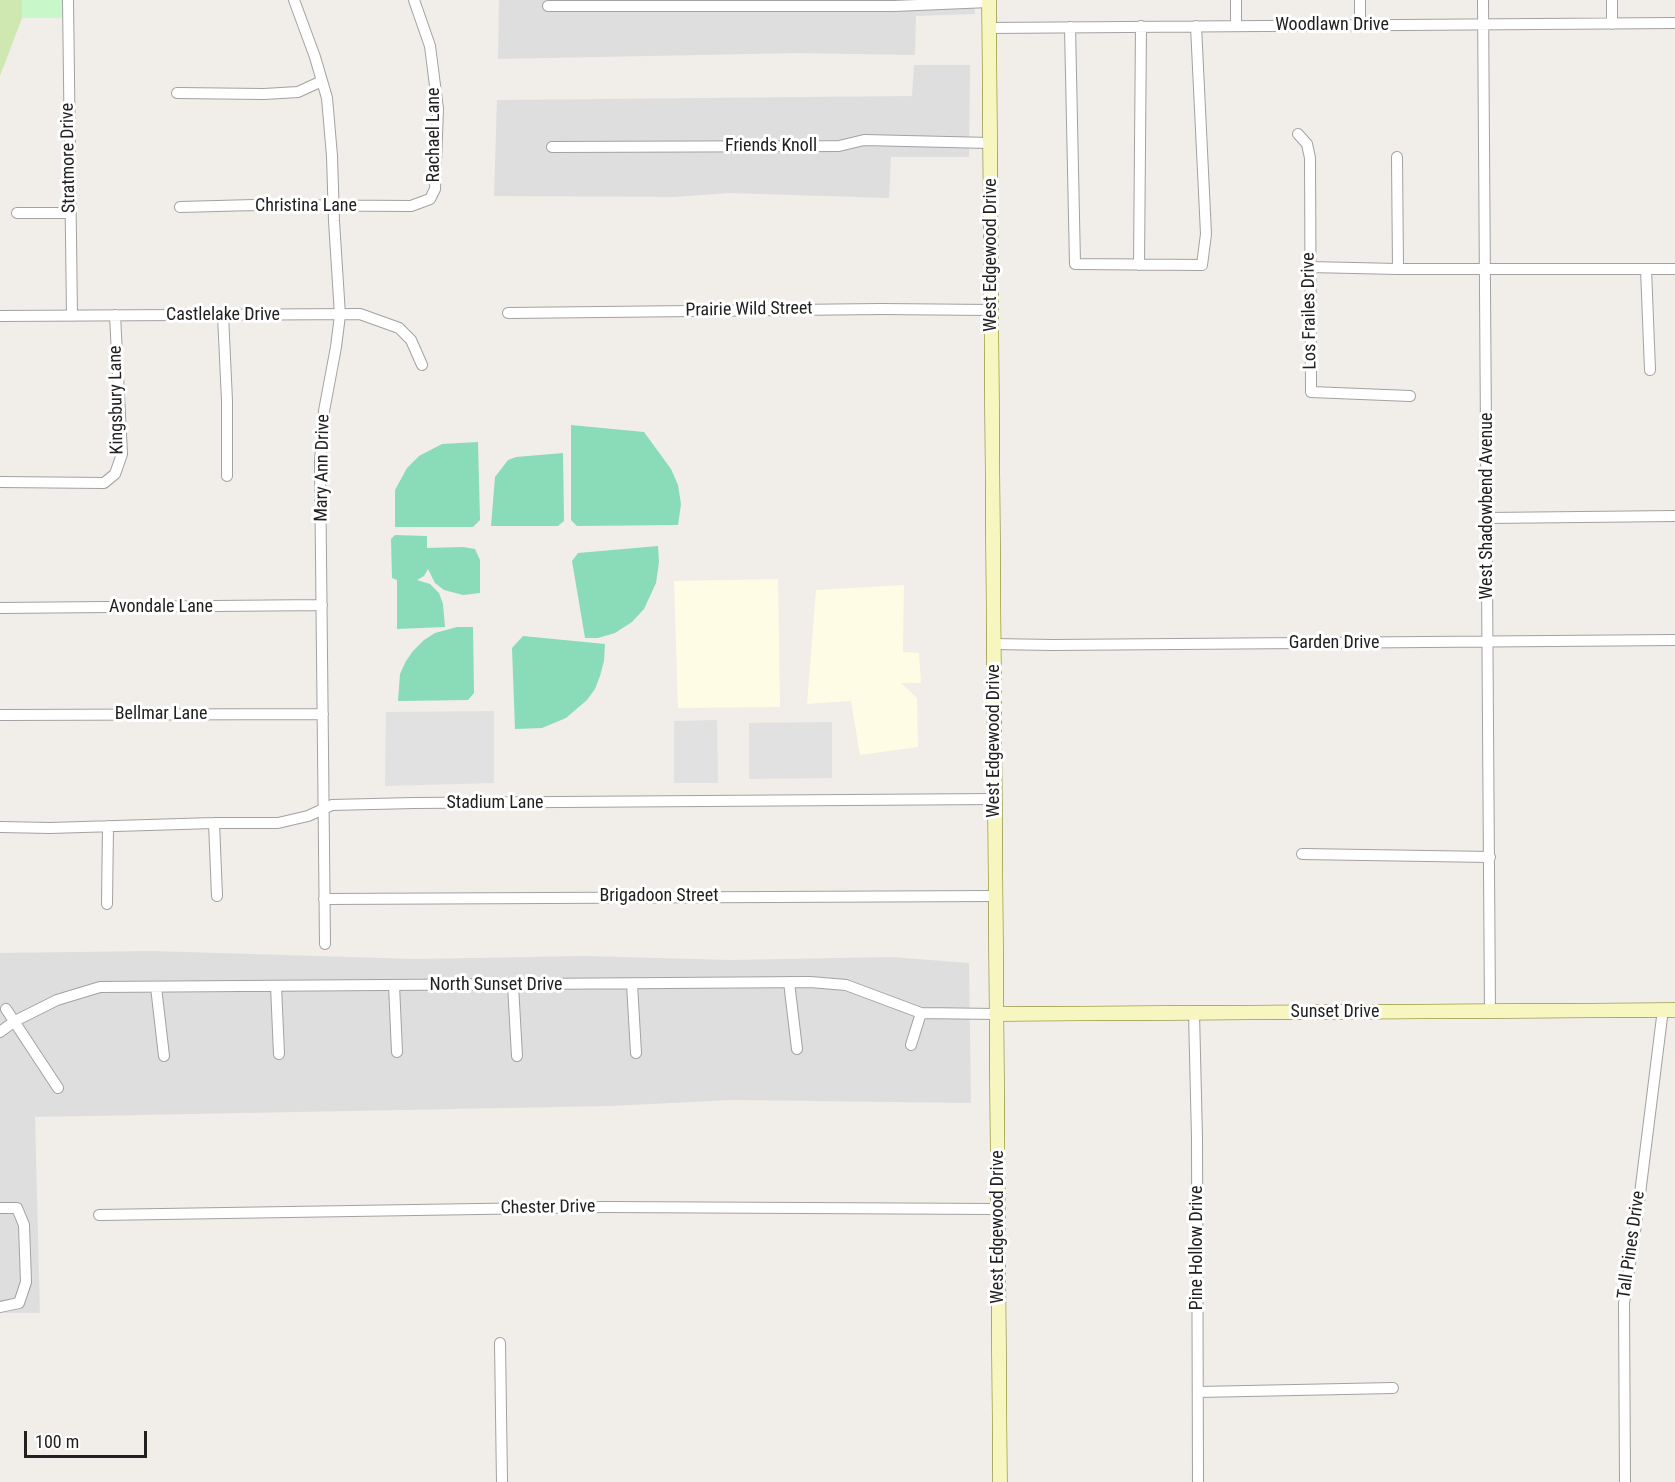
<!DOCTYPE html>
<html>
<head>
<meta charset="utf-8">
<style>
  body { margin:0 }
  #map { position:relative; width:1675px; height:1482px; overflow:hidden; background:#f1ede8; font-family:"Roboto Condensed",sans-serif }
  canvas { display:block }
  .scale { position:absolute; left:24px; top:1431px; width:123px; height:27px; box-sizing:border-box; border:3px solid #212121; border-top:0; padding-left:8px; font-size:18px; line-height:21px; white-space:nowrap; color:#212121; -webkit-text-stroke:4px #fff; paint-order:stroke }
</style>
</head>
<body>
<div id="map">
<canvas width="1675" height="1482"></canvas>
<div class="scale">100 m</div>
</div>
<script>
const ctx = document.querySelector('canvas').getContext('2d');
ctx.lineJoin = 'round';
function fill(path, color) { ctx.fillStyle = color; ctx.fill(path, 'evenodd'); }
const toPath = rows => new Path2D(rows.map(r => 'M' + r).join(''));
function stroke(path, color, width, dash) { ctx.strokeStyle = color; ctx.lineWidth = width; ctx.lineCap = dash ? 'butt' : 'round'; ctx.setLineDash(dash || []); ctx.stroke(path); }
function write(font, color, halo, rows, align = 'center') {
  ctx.font = font + ' "Roboto Condensed",sans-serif'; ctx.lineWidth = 6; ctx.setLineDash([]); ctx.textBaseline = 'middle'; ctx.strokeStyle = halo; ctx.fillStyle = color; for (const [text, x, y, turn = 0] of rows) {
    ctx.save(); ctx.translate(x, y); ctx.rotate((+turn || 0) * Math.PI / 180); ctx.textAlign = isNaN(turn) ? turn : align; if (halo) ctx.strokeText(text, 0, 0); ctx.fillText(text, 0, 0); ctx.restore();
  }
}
const residential = toPath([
  [499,0,974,0,975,14,916,16,915,55,798,53,498,59],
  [914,65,970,65,969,157,891,157,889,198,729,193,674,197,494,196,497,100,912,96],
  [152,951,415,959,586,956,731,960,892,957,969,963,971,1103,732,1100,610,1106,35,1117,40,1313,0,1313,0,953]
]);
const education = toPath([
  [778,579,780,707,678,708,674,581],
  [904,585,903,652,919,653,921,683,901,683,917,698,918,747,860,755,851,701,807,704,816,590]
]);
const grass = toPath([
  [0,0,22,0,22,18,0,76]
]);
const park = toPath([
  [22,0,62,0,62,18,22,18]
]);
const pitch = toPath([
  [571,425,644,432,671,469,678,485,681,504,678,525,577,526,571,520],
  [478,442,480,520,473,527,395,527,395,490,407,468,419,456,442,444],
  [563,453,564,521,558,526,491,526,495,477,508,460,516,457],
  [395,535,427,536,427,548,463,547,475,549,480,560,480,593,463,595,444,590,435,583,428,569,424,576,417,580,430,584,439,593,443,604,445,627,397,629,397,580,392,578,391,539],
  [658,546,659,562,656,583,644,609,632,622,615,633,598,638,585,638,572,561,578,553],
  [457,627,473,627,474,693,468,700,398,701,400,674,406,661,413,651,424,640,435,633],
  [523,636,605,644,604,661,600,676,595,689,587,700,566,718,542,728,515,729,512,648]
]);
const parking = toPath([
  [494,711,494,783,385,786,386,712],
  [717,720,718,783,674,783,674,721],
  [832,722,832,778,749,779,749,723]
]);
const street = toPath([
  [68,0,72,316],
  [294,0,315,57,327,98,332,156,334,221,340,315,336,347,324,411,320,461,325,944],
  [1236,0,1236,25],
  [1360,0,1360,25],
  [1483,0,1490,1012],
  [548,6,894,6,989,2],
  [1612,24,1612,0],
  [1070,27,1075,264,1202,265,1206,234,1196,26],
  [989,28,1675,23],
  [177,93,264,94,298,92,322,81],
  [1298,134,1307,144,1310,158,1311,392,1410,396],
  [552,147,839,146,864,140,990,143],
  [1397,157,1398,269],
  [180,207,254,205,411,206,430,199,435,189,438,109,430,46,414,0],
  [17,213,70,213],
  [1139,265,1141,26],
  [1309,267,1398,269,1675,269],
  [1646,269,1650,370],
  [508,313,881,309,991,310],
  [223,315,227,401,227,476],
  [0,316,360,314,399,328,411,340,422,365],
  [0,482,104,483,115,474,122,454,115,315],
  [1487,518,1675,516],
  [0,608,322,605],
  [993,644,1053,645,1675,640],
  [0,715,323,714],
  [214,823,217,896],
  [0,827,50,828,214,823,278,823,308,816,332,805,414,803,994,799],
  [1302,854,1490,857],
  [324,899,995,896],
  [107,904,108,826],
  [789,982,797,1049],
  [632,984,636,1053],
  [394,985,397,1052],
  [513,985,517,1056],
  [276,986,279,1054],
  [156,987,164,1056],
  [6,1009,58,1088],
  [1194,1013,1197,1138,1198,1482],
  [0,1032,15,1021,57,1000,100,987,810,982,846,985,921,1013,996,1014],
  [911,1045,921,1013],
  [0,1208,17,1208,24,1225,26,1282,19,1303,0,1307],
  [99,1215,605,1207,998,1209],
  [500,1343,502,1482],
  [1198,1392,1393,1388],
  [1625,1482,1624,1303,1637,1218,1663,1009]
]);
const secondary = toPath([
  [989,0,1000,1482],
  [996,1014,1675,1010]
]);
const streetNames = [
  ["Woodlawn Drive",1332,25],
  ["Rachael Lane",434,135,-90],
  ["Friends Knoll",771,146],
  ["Stratmore Drive",69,158,-91],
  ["Christina Lane",306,206],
  ["West Edgewood Drive",991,255,-90],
  ["Prairie Wild Street",749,310,-1],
  ["Los Frailes Drive",1310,311,-91],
  ["Castlelake Drive",223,315],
  ["Kingsbury Lane",117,400,-91],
  ["Mary Ann Drive",323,468,-89],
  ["West Shadowbend Avenue",1487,506,-90],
  ["Avondale Lane",161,607],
  ["Garden Drive",1334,643],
  ["Bellmar Lane",161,714],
  ["West Edgewood Drive",994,741,-90],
  ["Stadium Lane",495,803],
  ["Brigadoon Street",659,896],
  ["North Sunset Drive",496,985],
  ["Sunset Drive",1335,1012],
  ["Chester Drive",548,1208,-1],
  ["West Edgewood Drive",998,1227,-90],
  ["Tall Pines Drive",1632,1245,-82],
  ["Pine Hollow Drive",1197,1248,-90]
];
fill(residential, '#dfdede');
fill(education, '#fefce4');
fill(grass, '#cfe8b1');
fill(park, '#c8f7c9');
fill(pitch, '#8adbb7');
fill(parking, '#e1e1e1');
stroke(street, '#a2a2a2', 12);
stroke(secondary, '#71750a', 15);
stroke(street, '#fff', 10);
stroke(secondary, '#f7f6c0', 14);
write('18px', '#212121', '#fff', streetNames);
</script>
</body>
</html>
